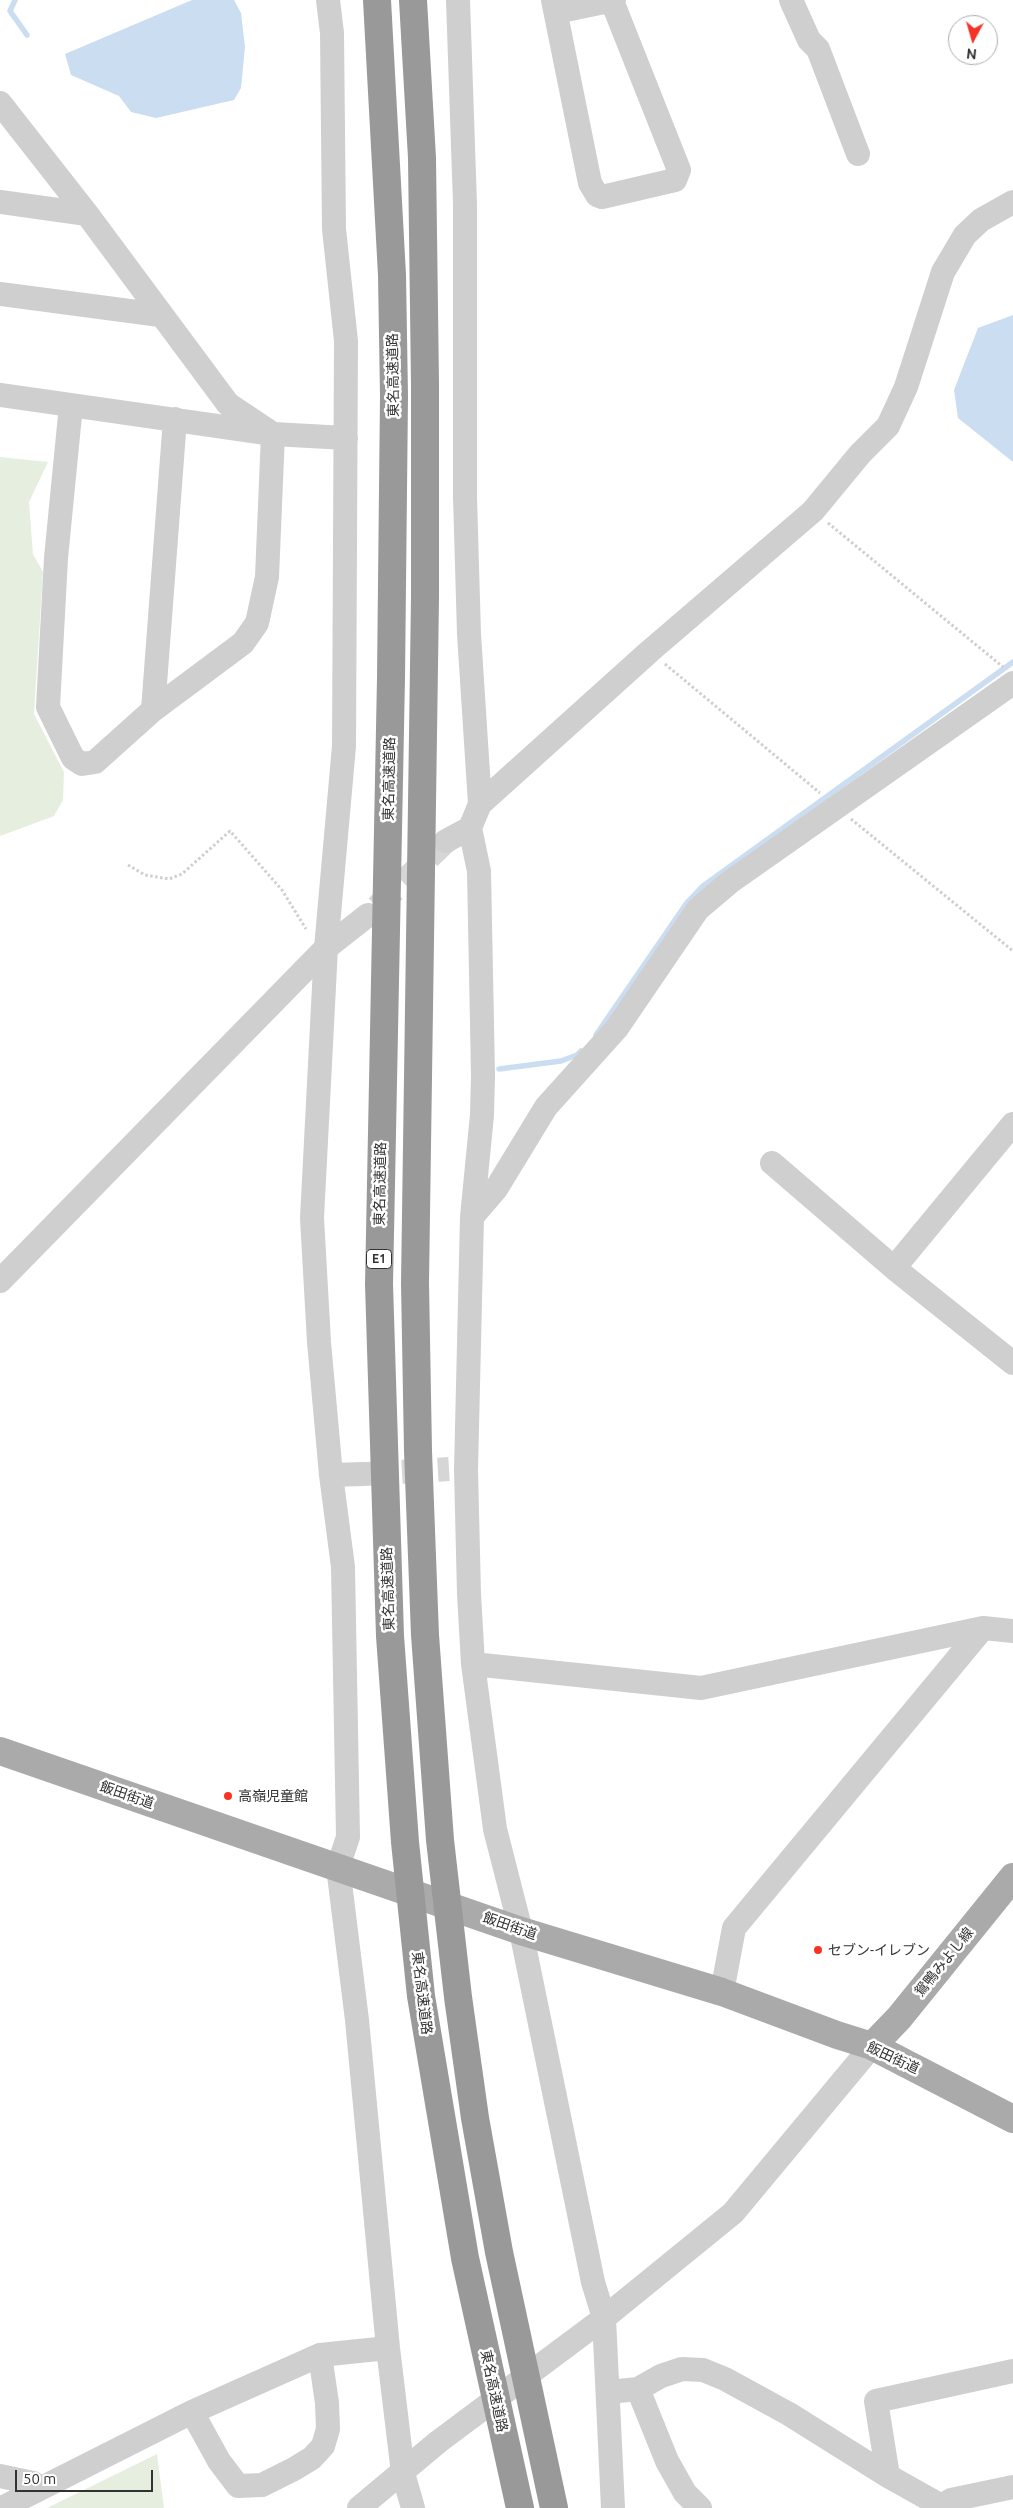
<!DOCTYPE html>
<html>
<head>
<meta charset="utf-8">
<style>
  body { margin:0 }
  #map { position:relative; width:1013px; height:2508px; overflow:hidden; background:#fff; font-family:Ubuntu,sans-serif }
  canvas { display:block }
  .north { position:absolute; left:948px; top:15px; width:50px; height:50px; box-sizing:border-box; background:#fff; border:1px solid #adadad; border-radius:50%; rotate:186deg; font-size:14px; font-weight:700; line-height:20px; text-align:center; color:#323232 }
  .north::after { content:''; display:block; margin:auto; width:18px; height:22px; background:#f63227; clip-path:polygon(50% 0,100% 100%,50% 72%,0 100%) }
  .scale { position:absolute; left:15px; top:2470px; width:138px; height:22px; box-sizing:border-box; border:2px solid #323232; border-top:0; padding-left:6px; font-size:15px; line-height:18px; white-space:nowrap; color:#323232; -webkit-text-stroke:4px #fff; paint-order:stroke }
</style>
</head>
<body>
<div id="map">
<canvas width="1013" height="2508"></canvas>
<div class="north">N</div>
<div class="scale">50 m</div>
</div>
<script>
const ctx = document.querySelector('canvas').getContext('2d');
ctx.lineJoin = 'round';
function fill(path, color) { ctx.fillStyle = color; ctx.fill(path, 'evenodd'); }
const toPath = rows => new Path2D(rows.map(r => 'M' + r).join(''));
function stroke(path, color, width, dash) { ctx.strokeStyle = color; ctx.lineWidth = width; ctx.lineCap = dash ? 'butt' : 'round'; ctx.setLineDash(dash || []); ctx.stroke(path); }
function write(font, color, halo, rows, align = 'center') {
  ctx.font = font + ' Ubuntu,"Noto Sans JP",sans-serif'; ctx.lineWidth = 5; ctx.setLineDash([]); ctx.textBaseline = 'middle'; ctx.strokeStyle = halo; ctx.fillStyle = color; for (const [text, x, y, turn = 0] of rows) {
    ctx.save(); ctx.translate(x, y); ctx.rotate((+turn || 0) * Math.PI / 180); ctx.textAlign = isNaN(turn) ? turn : align; if (halo) ctx.strokeText(text, 0, 0); ctx.fillText(text, 0, 0); ctx.restore();
  }
}
const green = toPath([
  [0,457,48,462,29,502,33,554,43,572,34,714,64,772,63,800,54,816,0,836],
  [157,2454,164,2508,47,2508]
]);
const water = toPath([
  [192,0,234,0,241,13,245,47,241,88,234,100,156,118,131,112,119,96,71,75,65,54],
  [1013,315,1013,462,958,418,954,390,978,328]
]);
const stream = toPath([
  [15,0,10,11,27,35],
  [596,1035,686,904,703,886,1013,662],
  [499,1069,561,1061,577,1055,581,1051]
]);
const minorTunnel = toPath([
  [377,907,446,841],
  [366,1474,449,1469]
]);
const path = toPath([
  [828,523,1003,667],
  [665,664,820,793],
  [851,819,1013,951],
  [128,865,145,875,169,879,182,874,230,831,282,890,306,929]
]);
const minor = toPath([
  [328,0,332,33,334,229,346,341,344,746,326,948,312,1218,319,1342,331,1475,343,1567,348,1837,338,1867,357,2020,388,2348,403,2473,413,2508],
  [458,0,465,204,465,497,469,634,480,804],
  [553,0,590,183,597,195,602,197,675,180,679,170,612,1],
  [791,0,809,40,818,49,858,154],
  [556,12,614,0],
  [0,103,87,214,228,404,273,434],
  [0,202,87,214],
  [0,294,160,315],
  [0,395,273,434,346,438],
  [71,405,56,558,48,707,73,758,82,764,95,762,153,710,243,643,257,623,267,577,273,434],
  [153,710,175,419],
  [446,841,470,828],
  [772,1163,894,1268,1013,1363],
  [472,1217,496,1189,546,1107,617,1028,698,909,730,882,1013,683],
  [894,1268,1013,1124],
  [0,1281,326,948,368,915],
  [331,1475,364,1474],
  [473,1664,701,1688,983,1628,1013,1631],
  [722,1992,734,1928,983,1628],
  [638,2389,667,2461,685,2493,700,2508],
  [609,2392,638,2389,661,2376,682,2369,703,2370,725,2379,789,2414,888,2476,945,2508],
  [192,2412,219,2461,238,2486,262,2485,294,2469,312,2458,323,2446,328,2429,327,2403,320,2355],
  [0,2476,33,2483,41,2488],
  [888,2476,876,2401,1013,2371],
  [941,2506,951,2500,1013,2487],
  [2,2508,192,2412,320,2355,388,2348],
  [359,2508,438,2442,604,2318,733,2213,872,2046],
  [613,2508,604,2318,593,2282,521,1931,495,1829,473,1664,469,1594,466,1470,472,1217,482,1115,483,1075,479,871,470,828,480,804,650,651,813,511,860,454,888,426,906,387,943,272,965,235,981,220,1013,202]
]);
const major = toPath([
  [0,1751,521,1931,722,1992,837,2035,872,2046,1013,2119],
  [872,2046,899,2018,1013,1877]
]);
const highway = toPath([
  [377,0,392,275,394,396,391,678,379,1284,390,1636,405,1842,421,1996,465,2258,520,2508],
  [413,0,422,158,425,384,425,597,415,1283,418,1451,425,1635,440,1840,458,1997,475,2118,499,2252,554,2508]
]);
const markers = [
  [228,1796,5,"#f63227"],
  [818,1950,5,"#f63227"]
];
const shields = [
  [379,1259,25]
];
const shieldNames = [
  ["E1",379,1259]
];
const streetNames = [
  ["東名高速道路",393,375,-91],
  ["東名高速道路",389,779,-89],
  ["東名高速道路",380,1184,-89],
  ["東名高速道路",388,1589,-92],
  ["飯田街道",127,1795,19],
  ["飯田街道",510,1926,19],
  ["鴛鴨みよし線",944,1962,-51],
  ["東名高速道路",422,1993,83],
  ["飯田街道",893,2058,25],
  ["東名高速道路",494,2391,78]
];
const poiNames = [
  ["高嶺児童館",238,1796],
  ["セブン-イレブン",828,1950]
];
fill(green, '#e6efdf');
fill(water, '#cbddf0');
stroke(stream, '#cbddf0', 5.5);
stroke(minorTunnel, '#d6d6d6', 24, [24, 12]);
stroke(path, '#cfcfcf', 3, [2.5, 2.5]);
stroke(minor, '#cfcfcf', 24);
stroke(major, '#aaa', 28);
stroke(highway, '#999', 28);
for (const [x, y, r, color] of markers) { const dot = new Path2D(); dot.arc(x, y, r, 0, 2 * Math.PI); ctx.fillStyle = color; ctx.fill(dot); stroke(dot, '#fff', 2); }
for (const [x, y, w] of shields) { const box = new Path2D(); box.roundRect(x - w / 2, y - 9.5, w, 19, 4); ctx.fillStyle = '#fff'; ctx.fill(box); stroke(box, '#323232', 1); }
write('bold 12px', '#323232', null, shieldNames);
write('14px', '#323232', '#fff', streetNames);
write('14px', '#323232', '#fff', poiNames, 'left');
</script>
</body>
</html>
